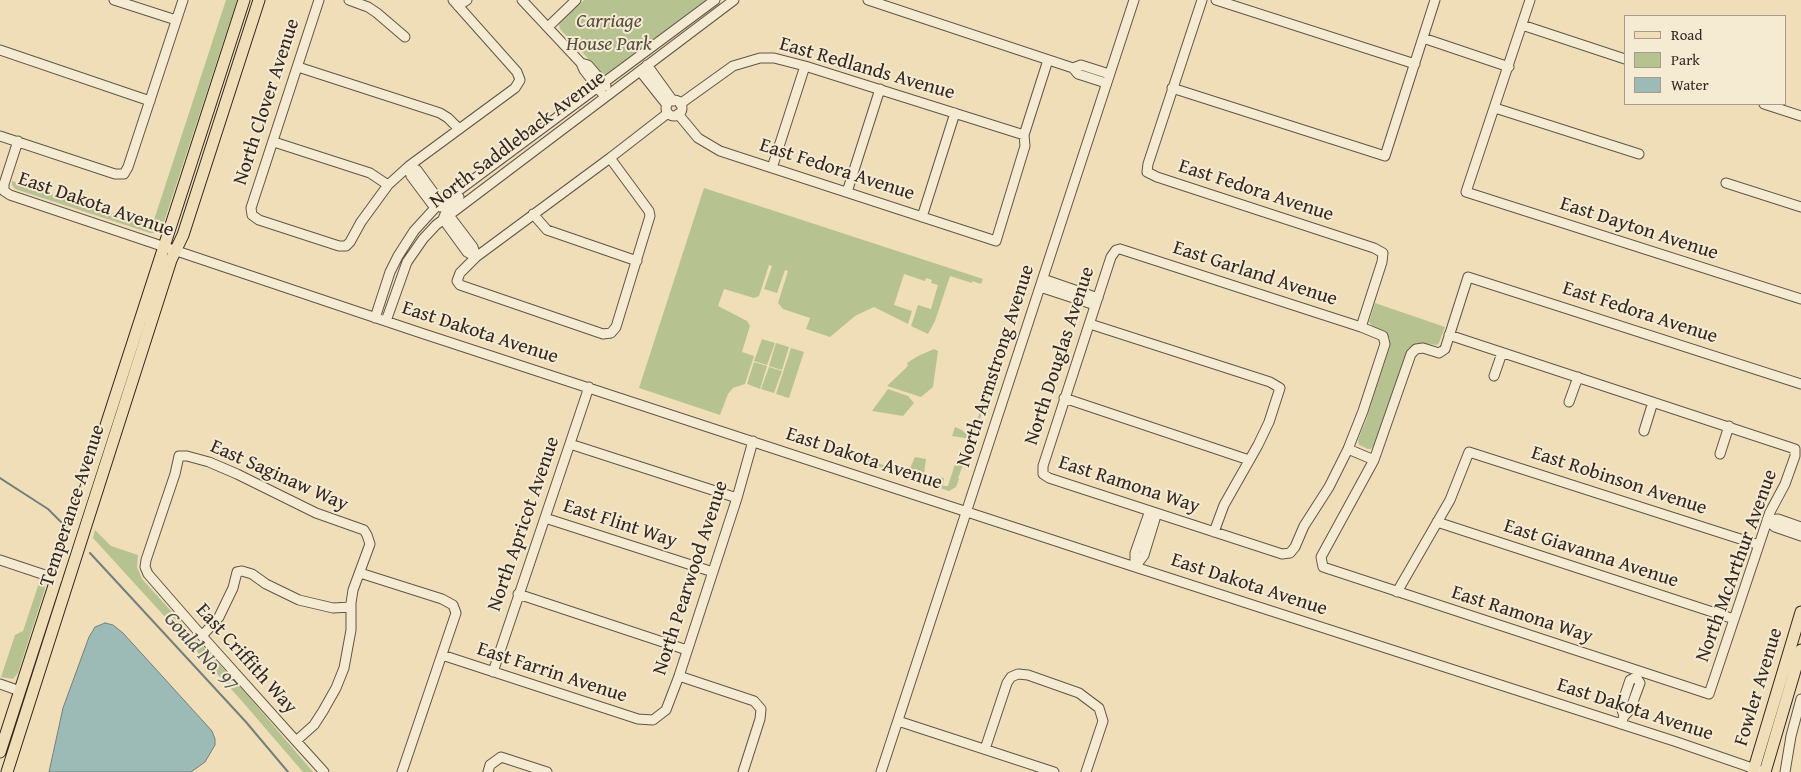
<!DOCTYPE html>
<html>
<head>
<meta charset="utf-8">
<style>
  body { margin:0 }
  #map { position:relative; width:1801px; height:772px; overflow:hidden; background:#f0deb9; font-family:"Gentium Book Plus",serif }
  canvas { display:block }
  .legend { position:absolute; left:1624px; top:15px; width:162px; height:90px; box-sizing:border-box; background:#f5ead2; border:1px solid #a79c8c; margin:0; padding:6px 9px; list-style:none; font-size:15px; color:#332722 }
  .legend li { display:flex; align-items:center; gap:10px; height:25px }
  .legend b { width:25px; border:1px solid #a79c8c }
</style>
</head>
<body>
<div id="map">
<canvas width="1801" height="772"></canvas>
<ul class="legend">
<li><b style="height:6px;background:#f0deb9"></b>Road</li>
<li><b style="height:14px;background:#b7c291"></b>Park</li>
<li><b style="height:14px;background:#9cbbb7"></b>Water</li>
</ul>
</div>
<script>
const ctx = document.querySelector('canvas').getContext('2d');
ctx.lineJoin = 'round';
function fill(path, color) { ctx.fillStyle = color; ctx.fill(path, 'evenodd'); }
const toPath = rows => new Path2D(rows.map(r => 'M' + r).join(''));
function stroke(path, color, width, dash) { ctx.strokeStyle = color; ctx.lineWidth = width; ctx.lineCap = dash ? 'butt' : 'round'; ctx.setLineDash(dash || []); ctx.stroke(path); }
function write(font, color, halo, rows, align = 'center') {
  ctx.font = font + ' "Gentium Book Plus",serif'; ctx.lineWidth = 4; ctx.setLineDash([]); ctx.textBaseline = 'middle'; ctx.strokeStyle = halo; ctx.fillStyle = color; for (const [text, x, y, turn = 0] of rows) {
    ctx.save(); ctx.translate(x, y); ctx.rotate((+turn || 0) * Math.PI / 180); ctx.textAlign = isNaN(turn) ? turn : align; if (halo) ctx.strokeText(text, 0, 0); ctx.fillText(text, 0, 0); ctx.restore();
  }
}
const green = toPath([
  [226,0,237,0,162,228,158,233,150,233,15,189,12,185,12,181,152,226],
  [584,0,709,0,609,75,605,76,560,29,559,25,561,21],
  [704,188,983,279,981,284,972,281,972,283,950,276,935,321,928,334,911,326,918,305,931,309,938,285,931,283,932,280,926,278,925,281,904,274,894,305,912,311,908,324,874,307,855,316,830,337,806,329,810,318,783,309,778,303,788,271,785,270,777,293,764,289,772,266,769,265,759,296,754,298,724,289,718,306,747,321,750,326,742,352,754,356,745,384,733,388,728,394,720,415,639,388],
  [1375,303,1445,327,1439,343,1437,345,1418,343,1413,345,1408,349,1374,445,1371,449,1368,449,1359,445,1358,440,1366,420,1390,346,1390,339,1386,333,1372,326,1369,322],
  [762,339,775,343,767,365,754,361],
  [776,343,789,347,782,370,769,366],
  [791,348,804,352,789,398,776,394],
  [934,349,938,351,933,387,921,397,887,386,908,366,907,363,918,356],
  [754,362,767,366,760,389,747,384],
  [769,367,782,371,774,393,761,389],
  [992,381,993,382,985,406,972,439,952,436,955,427,962,430,965,433,969,432,972,428,979,415,980,394,987,390],
  [888,389,908,396,914,403,903,416,872,411],
  [968,441,971,442,959,476,958,476,959,479,956,487,949,491,934,486,935,479,940,477,944,478,943,486,948,486,955,464,962,458,963,449],
  [856,453,863,455,862,458,908,473,915,457,926,459,923,482,862,461,861,462,854,460],
  [95,530,111,546,138,555,137,567,142,579,249,697,313,772,303,772,241,700,93,538],
  [40,580,44,584,45,589,18,673,13,679,1,677,15,635,23,631]
]);
const water = toPath([
  [105,623,113,625,123,633,212,731,215,739,215,745,205,762,191,772,49,772,63,708,89,637,95,627,105,623]
]);
const stream = toPath([
  [0,478,48,509,62,523],
  [90,553,246,722,288,772]
]);
const minor = toPath([
  [114,0,176,20],
  [319,0,251,208,252,215,259,220,339,246,346,246,350,242,361,222,388,185,409,166,515,88,520,80,517,72,453,0],
  [349,0,368,7,377,13,405,37],
  [522,0,581,63,584,70,601,92],
  [868,0,1073,68,1078,74,1106,83],
  [1202,0,1148,164,1147,172,1157,177,1374,248,1383,253,1382,262,1361,327],
  [1216,0,1415,64],
  [1530,0,1466,192,1801,299],
  [458,6,467,0],
  [1522,25,1625,59],
  [548,27,576,0],
  [1423,38,1509,67],
  [0,50,150,101],
  [581,63,588,65,606,86],
  [647,65,673,101],
  [298,67,440,113,448,118,459,129],
  [1073,68,1081,65,1109,74],
  [640,71,667,105],
  [1172,88,1385,156,1435,0],
  '666 108a8 8 0 1 1 16 0a8 8 0 1 1-16 0Z',
  [680,104,733,66,760,58,774,58,805,66,1024,135],
  [1764,104,1801,116],
  [1495,108,1639,154],
  [678,114,698,138,720,151,996,241,1025,146,1024,135,1048,60],
  [0,136,115,174,124,174,128,167,183,0],
  [18,141,4,184,4,191,10,195,421,333,1135,567,1674,741,1758,770],
  [274,142,370,173,388,185],
  [610,158,649,211,650,216,616,327,611,333,603,334,460,285,457,281,460,273,476,257,610,158,668,113],
  [409,166,417,170,441,203,440,207],
  [409,166,411,176,435,208],
  [772,168,805,66],
  [1726,183,1801,207],
  [847,192,880,89],
  [459,197,449,205,443,219,467,252,476,257],
  [448,214,473,247,476,257],
  [533,214,547,230,637,261],
  [922,217,955,113],
  [1120,249,1361,327,1383,336,1385,344,1363,411,1348,449,1329,487,1304,526,1295,547,1290,553,1282,554,1049,478,1043,474,1043,466,1111,257,1116,250,1120,249],
  [1043,279,1098,298],
  [1040,287,1095,305],
  [375,318,390,272,398,256,414,231,435,208,715,0],
  [386,321,407,262,423,239,436,225,734,0],
  [1090,324,1270,382,1280,388,1269,422,1258,445,1224,505,1214,532],
  [1449,335,1795,449,1795,456,1785,484,1770,512,1709,694,1323,567,1321,557,1374,460,1411,354,1416,349,1423,348,1439,353,1445,349,1468,277,1801,384],
  [1494,376,1502,353],
  [1064,398,1249,460],
  [1569,402,1578,377],
  [1644,431,1653,402],
  [570,444,737,498],
  [1348,449,1374,460],
  [1720,454,1729,426],
  [1153,512,1155,519,1144,555,1135,567,1135,553,1148,516,1153,512],
  [545,518,713,572],
  [1767,520,1775,527,1801,536],
  [1767,520,1778,519,1801,527],
  [1437,522,1734,619],
  [0,560,57,579],
  [360,573,442,599,453,605,456,613,402,772],
  [1397,592,1450,500,1469,452,1759,545],
  [518,594,687,650],
  [202,636,219,617,233,588,237,572,242,571,252,574,266,584,299,600,333,608,351,607],
  [442,655,638,719,653,720,666,710,679,676,737,498,753,441],
  [493,672,589,387],
  [679,676,754,701,761,709,760,719,743,772],
  [0,684,20,691],
  [1624,716,1621,707,1630,680,1636,677,1638,671],
  [898,721,1054,772],
  [1621,724,1624,716,1630,710,1640,683,1636,677],
  [296,741,314,725,323,711,336,688,344,668,351,630,351,603,353,590,370,544,367,535,364,530,316,513,237,474,209,462,187,456,179,456,175,474,146,560,145,567,148,574,202,636,296,741,324,772],
  [985,749,1007,683,1011,677,1018,674,1028,675,1079,693,1099,708,1103,721,1086,772],
  [488,772,490,765,501,757,547,772],
  [881,772,1134,0],
  [1785,772,1791,736,1801,699]
]);
const major = toPath([
  [0,752,244,0],
  [7,772,171,260,183,235,259,0],
  [1753,772,1801,612],
  [1765,772,1801,650]
]);
const parkNames = [
  ["Carriage",609,22],
  ["House Park",609,45]
];
const streetNames = [
  ["East Redlands Avenue",867,69,16],
  ["North Clover Avenue",267,102,-72],
  ["North Saddleback Avenue",518,140,-37],
  ["East Fedora Avenue",837,170,18],
  ["East Fedora Avenue",1256,191,18],
  ["East Dakota Avenue",96,205,19],
  ["East Dayton Avenue",1639,229,18],
  ["East Garland Avenue",1255,274,18],
  ["East Fedora Avenue",1640,313,18],
  ["East Dakota Avenue",480,333,18],
  ["North Douglas Avenue",1060,356,-72],
  ["North Armstrong Avenue",996,366,-72],
  ["East Dakota Avenue",864,459,18],
  ["East Saginaw Way",279,476,24],
  ["East Robinson Avenue",1619,481,18],
  ["East Ramona Way",1129,485,18],
  ["Temperance Avenue",73,506,-72],
  ["North Apricot Avenue",524,524,-71],
  ["East Flint Way",620,524,18],
  ["East Giavanna Avenue",1591,554,18],
  ["North McArthur Avenue",1737,566,-70],
  ["North Pearwood Avenue",691,578,-72],
  ["East Dakota Avenue",1249,585,18],
  ["East Ramona Way",1522,615,18],
  ["East Criffith Way",246,659,48],
  ["East Farrin Avenue",552,673,18],
  ["Fowler Avenue",1759,687,-73],
  ["East Dakota Avenue",1635,710,18]
];
const waterNames = [
  ["Gould No. 97",200,652,48]
];
fill(green, '#b7c291');
fill(water, '#9cbbb7');
stroke(water, '#72807b', 1);
stroke(stream, '#72807b', 2);
stroke(minor, '#625548', 11);
stroke(major, '#332722', 13);
stroke(minor, '#f5ead2', 9);
stroke(major, '#f0deb9', 11);
write('italic 20px', '#544e3e', '#f5ead2', parkNames);
write('20px', '#332722', '#f5ead2', streetNames);
write('italic 21px', '#4d4c47', '#f5ead2', waterNames);
</script>
</body>
</html>
